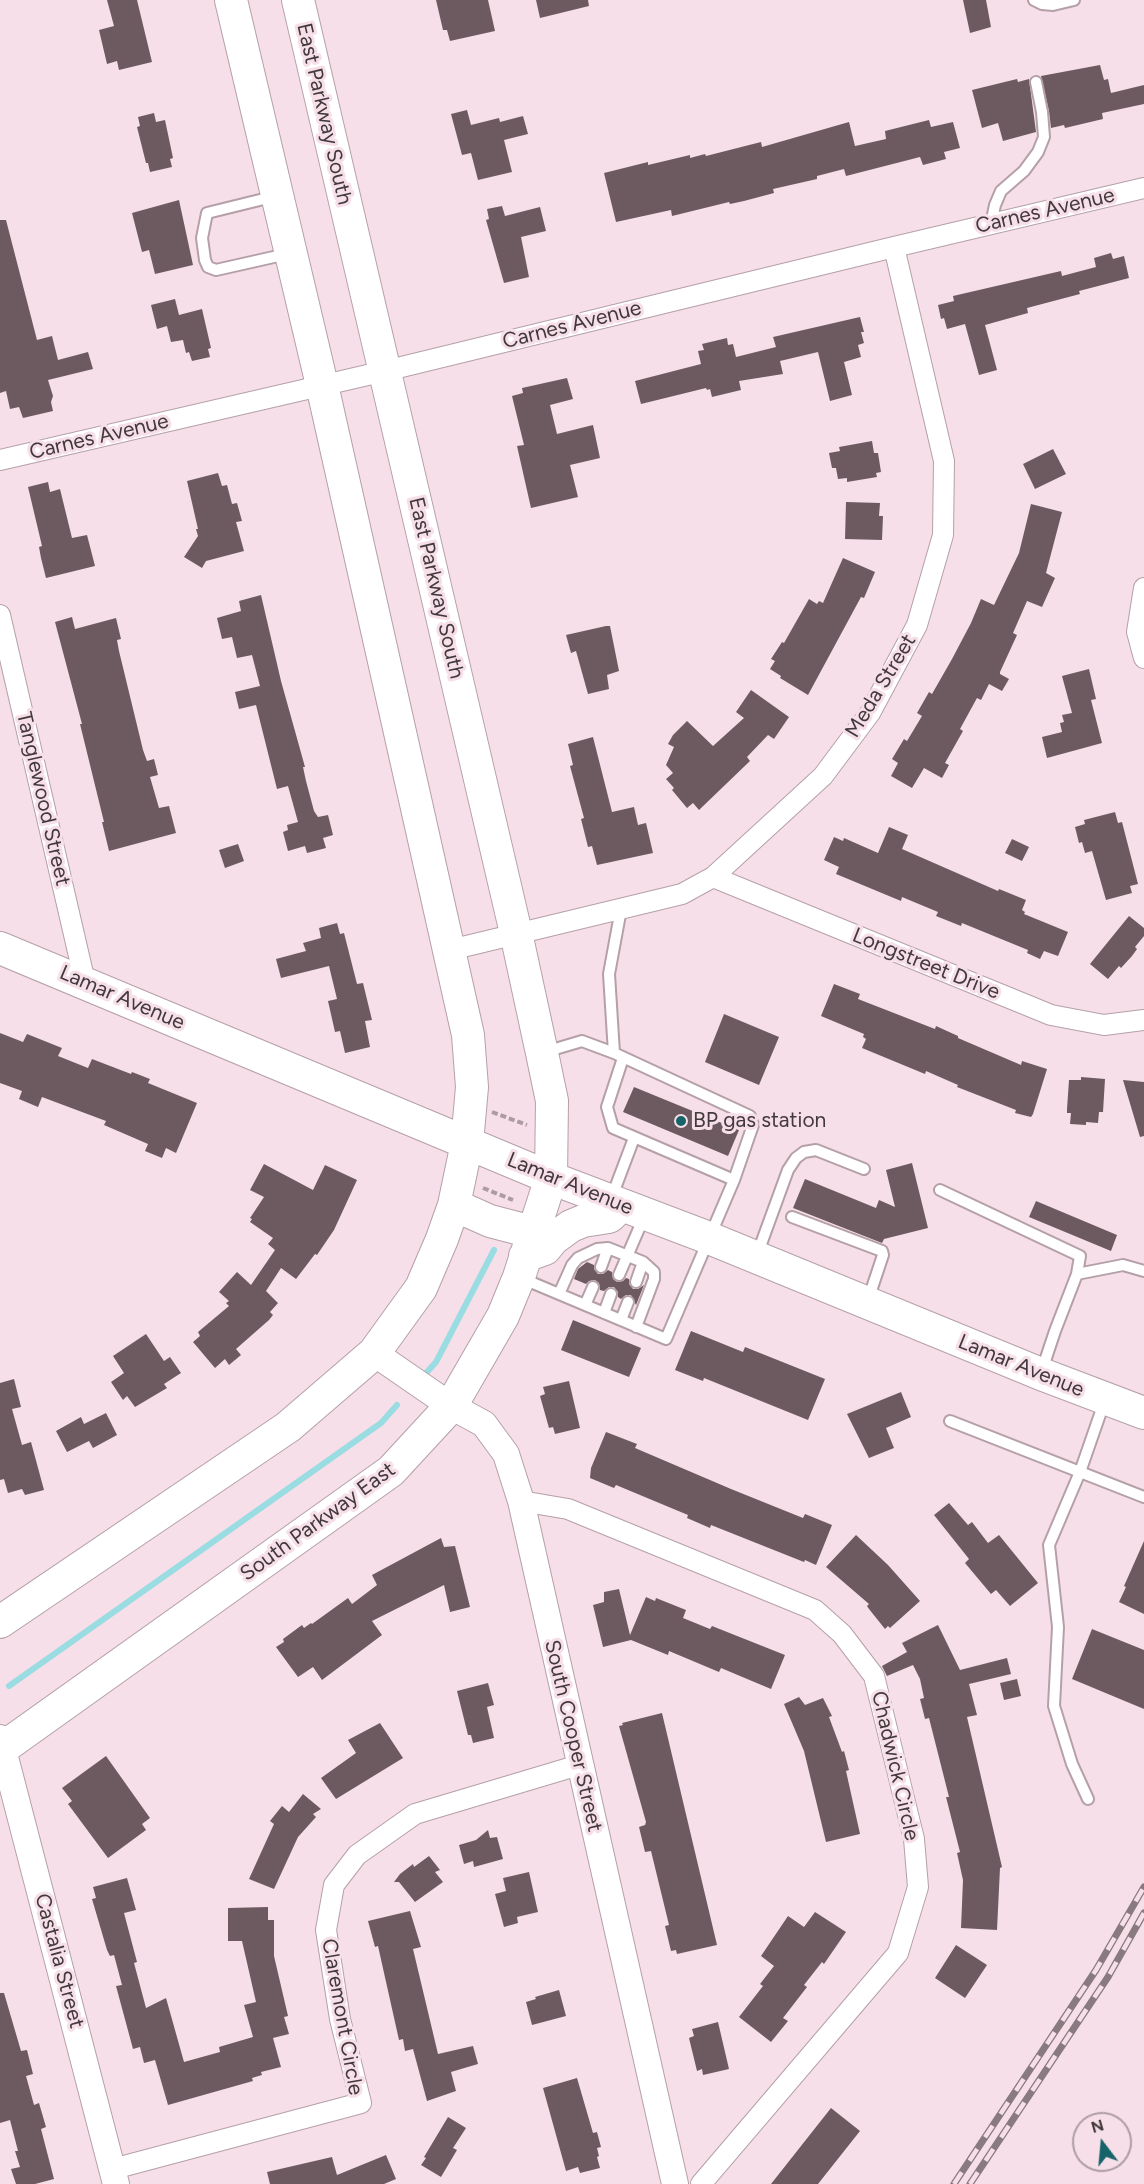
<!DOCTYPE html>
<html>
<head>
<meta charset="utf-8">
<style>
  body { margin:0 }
  #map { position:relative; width:1144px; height:2184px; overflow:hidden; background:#f6dfe8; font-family:Figtree,sans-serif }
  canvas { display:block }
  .north { position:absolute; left:1072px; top:2112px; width:60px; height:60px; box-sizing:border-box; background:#f6dfe8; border:2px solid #ae9da3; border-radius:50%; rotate:344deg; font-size:16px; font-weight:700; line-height:24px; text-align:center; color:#42393c }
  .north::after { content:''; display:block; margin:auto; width:21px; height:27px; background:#16646a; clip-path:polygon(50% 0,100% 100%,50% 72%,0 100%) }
</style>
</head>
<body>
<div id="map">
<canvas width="1144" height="2184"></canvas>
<div class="north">N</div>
</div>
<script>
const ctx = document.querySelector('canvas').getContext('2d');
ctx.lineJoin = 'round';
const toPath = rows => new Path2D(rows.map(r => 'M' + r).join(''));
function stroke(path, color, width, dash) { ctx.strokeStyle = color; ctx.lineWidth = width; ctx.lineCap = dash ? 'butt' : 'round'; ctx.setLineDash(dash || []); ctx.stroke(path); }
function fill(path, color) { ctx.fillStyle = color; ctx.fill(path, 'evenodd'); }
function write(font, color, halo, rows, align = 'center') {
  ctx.font = font + ' Figtree,sans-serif'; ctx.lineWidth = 6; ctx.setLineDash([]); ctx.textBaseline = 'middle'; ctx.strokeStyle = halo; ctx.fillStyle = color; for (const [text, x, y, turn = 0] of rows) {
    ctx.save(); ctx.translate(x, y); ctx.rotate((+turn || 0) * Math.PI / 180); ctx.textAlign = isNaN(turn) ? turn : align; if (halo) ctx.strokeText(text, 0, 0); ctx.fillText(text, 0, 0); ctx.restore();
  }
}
const stream = toPath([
  [427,1372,436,1362,494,1250],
  [9,1686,381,1423,397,1405]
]);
const building = toPath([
  [107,0,137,0,152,62,119,70,117,61,107,64,99,30,114,26],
  [436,0,488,0,495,31,450,41,447,30,443,30],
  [536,0,588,0,589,6,540,18],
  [963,0,986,0,991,27,970,33],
  [1100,65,1104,80,1108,79,1111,93,1144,85,1144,104,1102,113,1103,119,1065,128,1064,125,1051,128,1049,111,1041,76],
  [1017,79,1018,82,1029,79,1036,132,1003,141,998,123,982,128,972,90],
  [467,110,471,125,499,118,500,122,523,116,528,134,504,140,512,172,478,180,471,153,462,155,451,114],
  [154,113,156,122,165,120,173,158,170,159,172,167,150,172,148,163,146,163,137,127,140,126,138,117],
  [929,120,931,127,953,122,960,148,944,152,946,159,923,165,920,157,846,176,844,169,817,176,817,179,773,189,774,193,744,201,730,204,729,202,672,216,671,210,616,222,604,173,648,162,648,165,690,155,690,158,705,154,706,156,761,142,762,147,849,122,855,146,886,139,885,131],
  [179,200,193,265,155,274,149,250,142,252,132,213],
  [502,206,505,216,540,207,546,231,521,237,529,277,504,283,486,220,489,219,487,209],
  [0,220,6,220,37,340,52,336,58,360,88,352,93,369,48,380,53,396,51,402,53,411,23,418,19,407,10,409,6,391,0,393],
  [1111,253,1113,259,1124,256,1129,278,1079,291,1080,294,1027,308,1028,313,985,325,997,370,979,375,965,324,947,329,944,318,941,319,938,305,954,301,953,296,1061,271,1062,276,1096,267,1094,258],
  [175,299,179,315,202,309,211,348,208,349,210,357,192,361,189,352,186,353,183,340,171,342,167,326,157,329,151,305],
  [860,317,864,332,861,332,864,343,858,345,861,357,844,362,852,395,830,401,818,352,780,361,783,374,739,381,741,390,712,397,710,389,707,390,706,388,641,404,635,381,701,364,698,351,704,350,702,344,727,338,728,345,733,344,736,357,776,347,773,337],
  [567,378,573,399,550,405,557,434,593,425,600,458,570,465,578,497,531,508,517,446,524,445,512,396,523,393,522,388],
  [872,441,874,453,878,453,881,472,876,473,877,477,847,482,847,478,838,479,836,468,832,468,829,453,840,451,839,447],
  [1053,449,1066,474,1035,489,1023,464],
  [218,473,222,486,227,485,232,504,237,503,242,521,236,522,244,551,206,561,202,568,184,557,198,536,196,529,198,529,187,481],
  [48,482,50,492,60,489,72,538,87,535,95,566,46,578,41,558,39,547,42,546,28,487],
  [846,502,880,503,879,516,883,516,882,540,845,539],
  [1031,504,1062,512,1046,573,1055,578,1042,607,1027,601,1013,633,1017,635,1000,672,1000,674,1009,679,1002,691,989,684,981,700,977,698,960,729,963,731,945,763,949,765,942,778,924,768,912,788,891,776,898,763,892,759,904,739,907,741,922,716,917,713,929,692,932,694,952,659,971,623,981,599,994,605,1019,553],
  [843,558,875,572,864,598,861,597,808,695,780,678,781,676,770,669,775,661,771,659,782,642,784,643,809,599,817,604,819,601,823,603],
  [261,595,281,681,305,767,303,767,306,781,314,811,318,817,328,815,333,835,323,838,326,848,307,853,305,846,288,851,283,832,288,830,287,825,298,822,288,786,277,789,256,705,239,709,235,692,260,686,252,655,237,658,232,637,222,639,217,618,241,611,239,601],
  [72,617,75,629,116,618,121,639,117,640,119,651,143,750,147,761,154,759,158,775,150,777,159,808,169,806,176,833,109,851,102,822,104,822,80,724,82,724,55,622],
  [606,626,610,626,619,671,607,675,609,689,588,694,576,651,571,653,566,635],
  [1089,669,1096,699,1091,700,1102,743,1047,758,1042,737,1062,732,1060,723,1064,722,1062,715,1072,713,1062,676],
  [751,690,789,717,774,739,768,735,747,757,750,761,699,810,693,803,687,808,672,790,674,788,666,779,673,773,666,765,674,747,668,744,673,735,687,721,713,746,744,718,736,712],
  [593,737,612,812,634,807,638,825,646,823,653,853,597,865,592,846,588,847,581,819,584,818,570,766,573,765,568,744],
  [1115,812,1118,823,1122,822,1138,884,1130,886,1132,893,1106,900,1092,851,1085,853,1082,842,1079,843,1075,827,1085,824,1084,820],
  [889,827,908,835,902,849,998,891,999,889,1026,900,1022,910,1025,912,1024,914,1068,932,1058,956,1044,951,1040,959,1027,953,1028,950,962,923,961,926,936,916,938,912,902,897,901,901,836,874,839,867,824,860,834,837,843,841,844,838,878,853],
  [1012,839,1029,847,1022,861,1005,853],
  [238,844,244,861,225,868,219,850],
  [1129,916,1144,928,1144,936,1135,947,1137,949,1132,956,1121,968,1119,966,1108,979,1090,964],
  [337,923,340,934,344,933,357,984,363,983,372,1020,365,1021,370,1047,345,1053,340,1031,335,1032,328,1001,337,999,329,966,281,978,276,959,306,951,303,943,321,938,319,928],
  [834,984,860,994,858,999,935,1029,936,1026,958,1036,958,1038,1021,1065,1022,1061,1047,1069,1033,1114,1031,1117,1015,1113,1016,1110,957,1087,958,1085,926,1071,925,1074,862,1048,866,1039,863,1037,864,1034,821,1016],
  [724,1014,779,1037,759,1085,705,1062],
  [0,1033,23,1042,27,1034,62,1048,58,1056,88,1068,92,1059,131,1074,132,1072,150,1079,148,1083,197,1103,176,1153,166,1148,162,1158,145,1151,148,1144,104,1125,106,1121,42,1097,38,1107,19,1099,22,1091,0,1083],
  [1081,1077,1105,1079,1103,1112,1099,1112,1098,1123,1086,1122,1086,1125,1070,1124,1071,1113,1067,1113,1067,1109,1069,1080,1081,1080],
  [1123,1080,1144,1082,1144,1136,1140,1137],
  [634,1087,739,1130,728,1156,623,1112],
  [912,1163,928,1228,884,1239,882,1243,793,1208,805,1179,876,1208,879,1200,895,1207,886,1170],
  [264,1164,313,1190,325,1165,357,1180,334,1230,317,1255,315,1254,296,1279,281,1268,266,1291,278,1303,270,1312,273,1315,269,1320,236,1349,241,1355,229,1365,225,1359,215,1368,193,1342,200,1336,198,1332,229,1306,226,1303,229,1301,219,1292,237,1272,251,1285,275,1250,268,1244,273,1238,250,1222,252,1219,250,1218,264,1197,250,1190],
  [1036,1201,1117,1235,1111,1251,1029,1217],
  [587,1262,594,1265,594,1269,598,1274,603,1274,608,1270,612,1272,613,1279,617,1282,623,1281,626,1278,629,1279,629,1284,633,1289,638,1289,644,1285,636,1305,631,1295,626,1295,621,1299,618,1297,618,1292,614,1287,609,1287,604,1291,600,1290,599,1283,595,1280,589,1281,586,1284,574,1279,578,1269],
  [573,1320,641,1348,629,1377,561,1350],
  [691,1331,743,1352,745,1347,825,1379,808,1420,704,1378,703,1381,675,1370],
  [146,1334,164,1361,170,1357,181,1373,164,1384,167,1388,135,1407,127,1396,123,1400,111,1382,124,1373,113,1356],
  [14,1379,21,1407,12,1409,22,1445,31,1442,44,1490,25,1495,22,1489,8,1493,4,1479,0,1480,0,1383],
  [569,1381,580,1428,555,1434,553,1427,549,1428,540,1396,545,1394,543,1387],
  [901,1392,911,1417,886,1428,894,1448,869,1458,847,1414],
  [106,1413,117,1435,93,1448,89,1441,67,1452,56,1431,81,1417,84,1424],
  [606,1432,637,1444,635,1448,731,1489,803,1518,805,1514,832,1525,816,1565,805,1560,804,1562,711,1525,710,1528,687,1518,688,1515,616,1485,614,1488,590,1478,591,1468],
  [949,1503,968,1525,972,1522,988,1543,999,1535,1038,1583,1010,1606,996,1590,991,1594,965,1563,969,1559,934,1515],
  [856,1535,888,1565,920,1601,890,1628,888,1626,885,1629,869,1609,867,1606,869,1604,826,1567],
  [441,1538,444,1547,455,1546,470,1607,450,1612,444,1585,372,1621,382,1635,322,1680,313,1667,298,1677,276,1647,284,1642,283,1639,302,1625,304,1628,311,1623,312,1624,348,1598,352,1604,377,1585,372,1575],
  [1144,1541,1144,1614,1119,1602,1126,1587,1124,1586],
  [619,1589,630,1635,646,1597,655,1601,656,1598,686,1610,683,1618,710,1629,712,1626,785,1655,771,1689,721,1668,719,1672,669,1651,668,1655,631,1640,603,1647,593,1605,604,1602,604,1592],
  [938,1625,960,1670,1007,1658,1011,1674,969,1684,977,1715,967,1717,1002,1867,1000,1868,997,1930,961,1928,963,1880,957,1853,960,1852,946,1797,949,1797,929,1718,925,1719,920,1699,924,1698,920,1679,913,1665,887,1676,882,1666,907,1652,902,1643],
  [1092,1629,1144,1650,1144,1709,1072,1679],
  [1017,1679,1021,1696,1004,1700,1000,1683],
  [488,1683,494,1705,487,1707,494,1738,473,1743,471,1735,468,1735,457,1691],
  [799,1697,805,1705,823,1698,832,1716,829,1717,842,1752,844,1751,849,1770,846,1771,860,1834,826,1842,804,1751,784,1704],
  [662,1713,717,1945,677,1954,676,1950,671,1951,665,1926,669,1925,651,1851,645,1852,639,1827,645,1825,646,1822,619,1726,623,1725,622,1723],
  [380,1723,403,1758,336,1799,321,1778,356,1753,348,1740],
  [106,1756,150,1818,142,1824,146,1830,108,1858,68,1804,72,1801,62,1788],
  [303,1794,321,1809,313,1814,316,1817,298,1837,274,1889,249,1879,274,1824,270,1821,282,1806,289,1812],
  [488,1830,490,1838,497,1837,503,1859,474,1867,473,1861,464,1864,459,1845,476,1840],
  [429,1856,440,1870,435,1872,443,1882,415,1902,399,1882,394,1882,400,1874,413,1864,414,1867],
  [529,1872,538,1912,517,1917,518,1923,504,1927,495,1894,506,1891,503,1878],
  [127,1878,136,1910,124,1913,137,1962,134,1963,146,2008,166,1998,184,2062,220,2052,219,2047,253,2037,244,2005,256,2002,242,1941,228,1941,228,1908,268,1907,268,1920,274,1920,274,1956,288,2016,284,2017,289,2034,273,2038,281,2067,261,2072,262,2075,252,2078,253,2081,168,2105,155,2060,144,2063,140,2047,133,2049,116,1986,122,1985,114,1955,110,1956,107,1950,92,1899,96,1898,93,1887],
  [410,1911,421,1947,413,1949,438,2054,473,2046,478,2064,451,2072,456,2091,427,2101,413,2049,405,2051,403,2039,399,2040,378,1946,375,1947,368,1921],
  [815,1912,846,1932,824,1964,822,1962,804,1985,807,1987,783,2018,788,2021,771,2042,739,2017,763,1986,760,1984,774,1966,761,1956,788,1916,804,1927],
  [956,1945,987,1965,965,1998,935,1978],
  [559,1990,566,2016,532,2025,526,2002,536,1999,535,1997],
  [0,1993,4,1993,21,2051,27,2050,33,2074,26,2076,34,2105,39,2103,46,2127,41,2129,54,2179,35,2184,16,2184,11,2169,20,2167,15,2151,18,2151,10,2120,0,2123],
  [718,2022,729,2069,703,2075,702,2069,697,2071,689,2038,694,2036,692,2029],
  [577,2078,593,2133,597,2132,601,2147,597,2148,599,2156,597,2157,600,2168,580,2173,578,2167,566,2171,543,2088],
  [831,2108,860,2131,818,2184,771,2184],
  [448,2117,466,2128,453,2148,457,2150,441,2177,421,2165,426,2158,424,2157],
  [386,2155,396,2179,384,2184,270,2184,267,2172,332,2157,337,2175]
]);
const path = toPath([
  [492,1112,527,1125],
  [483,1188,513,1200]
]);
const service = toPath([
  [1034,0,1042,4,1053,5,1074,0],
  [276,196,207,213,202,238,205,260,208,267,216,270,287,254],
  [991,224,995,205,1001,191,1024,171,1038,152,1044,137,1042,112,1036,82],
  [614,1053,609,974,621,909],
  [623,1058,607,1107,613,1128,734,1180],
  [940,1190,1080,1256,1077,1274],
  [611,1199,634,1138],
  [792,1217,882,1251,883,1255,868,1300],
  [757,1255,788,1170,796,1158,804,1152,816,1150,864,1169],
  [601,1267,608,1248],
  [619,1275,644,1217],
  [521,1278,666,1339,734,1180,753,1125,750,1116,614,1053,582,1041,545,1052],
  [559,1294,572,1265,578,1258,597,1249,608,1248,643,1262,636,1282],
  [585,1305,593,1287],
  [604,1313,611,1294],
  [621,1320,628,1302],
  [636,1327,654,1279,654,1272,643,1262],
  [1041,1373,1055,1331,1077,1274,1123,1265,1144,1271],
  [950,1421,1144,1497],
  [1088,1799,1072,1764,1054,1706,1058,1627,1049,1545,1080,1472,1105,1400]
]);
const minor = toPath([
  [0,460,385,371,894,247,1144,188],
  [1144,588,1137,632,1144,658],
  [0,615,85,982],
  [713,877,1051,1015,1104,1025,1144,1020],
  [450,950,682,894,713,877,823,776,870,713,917,625,943,535,944,461,894,247],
  [521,1501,568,1509,815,1610,842,1634,874,1676,914,1839,918,1887,898,1953,701,2184],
  [113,2169,361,2103,340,2019,326,1930,334,1885,357,1855,415,1814,579,1765]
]);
const tertiary = toPath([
  [374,1353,451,1406,484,1424,506,1454,521,1501,675,2184],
  [0,1738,116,2184]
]);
const primary = toPath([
  [0,948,551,1178,709,1238,1041,1374,1144,1413],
  [454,1205,490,1221,532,1232],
  [525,1256,545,1249,553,1239,571,1226,583,1221,609,1217,622,1205],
  [0,1622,288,1427,374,1353,421,1288,442,1239,454,1205,467,1143,472,1087,468,1035,322,385,231,0],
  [0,1750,391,1471,451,1406,503,1316,519,1277,551,1178,552,1101,542,1053,516,933,298,0]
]);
const rail = toPath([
  [954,2184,1096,1970,1144,1887],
  [970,2184,1108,1977,1144,1913]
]);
const markers = [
  [681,1121,6,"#16646a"]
];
const streetNames = [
  ["East Parkway South",324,114,77],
  ["Carnes Avenue",1045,211,-13],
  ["Carnes Avenue",572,325,-14],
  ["Carnes Avenue",99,437,-13],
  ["East Parkway South",436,588,77],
  ["Meda Street",881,686,-59],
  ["Tanglewood Street",43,799,77],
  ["Longstreet Drive",926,964,22],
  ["Lamar Avenue",122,998,23],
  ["Lamar Avenue",570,1184,22],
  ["Lamar Avenue",1021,1366,22],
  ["South Parkway East",318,1522,-36],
  ["South Cooper Street",573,1736,77],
  ["Chadwick Circle",895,1766,77],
  ["Castalia Street",59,1961,75],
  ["Claremont Circle",342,2017,80]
];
const poiNames = [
  ["BP gas station",693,1121]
];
stroke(stream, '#99dce1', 6);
fill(building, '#6d5a61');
stroke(service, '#b5a0a8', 14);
stroke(minor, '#b5a0a8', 22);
stroke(tertiary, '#b5a0a8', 28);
stroke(primary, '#b5a0a8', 34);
stroke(path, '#ac9ba1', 4, [6, 3]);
stroke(service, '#fff', 10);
stroke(minor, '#fff', 20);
stroke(tertiary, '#fff', 26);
stroke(primary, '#fff', 32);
stroke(rail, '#887a7f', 7);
stroke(rail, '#f6dfe8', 4.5, [14]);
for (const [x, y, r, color] of markers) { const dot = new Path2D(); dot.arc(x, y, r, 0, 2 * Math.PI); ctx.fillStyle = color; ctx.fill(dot); stroke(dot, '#f6dfe8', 2); }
write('21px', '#42393c', '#f6dfe8', streetNames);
write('21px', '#42393c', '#f6dfe8', poiNames, 'left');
</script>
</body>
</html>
